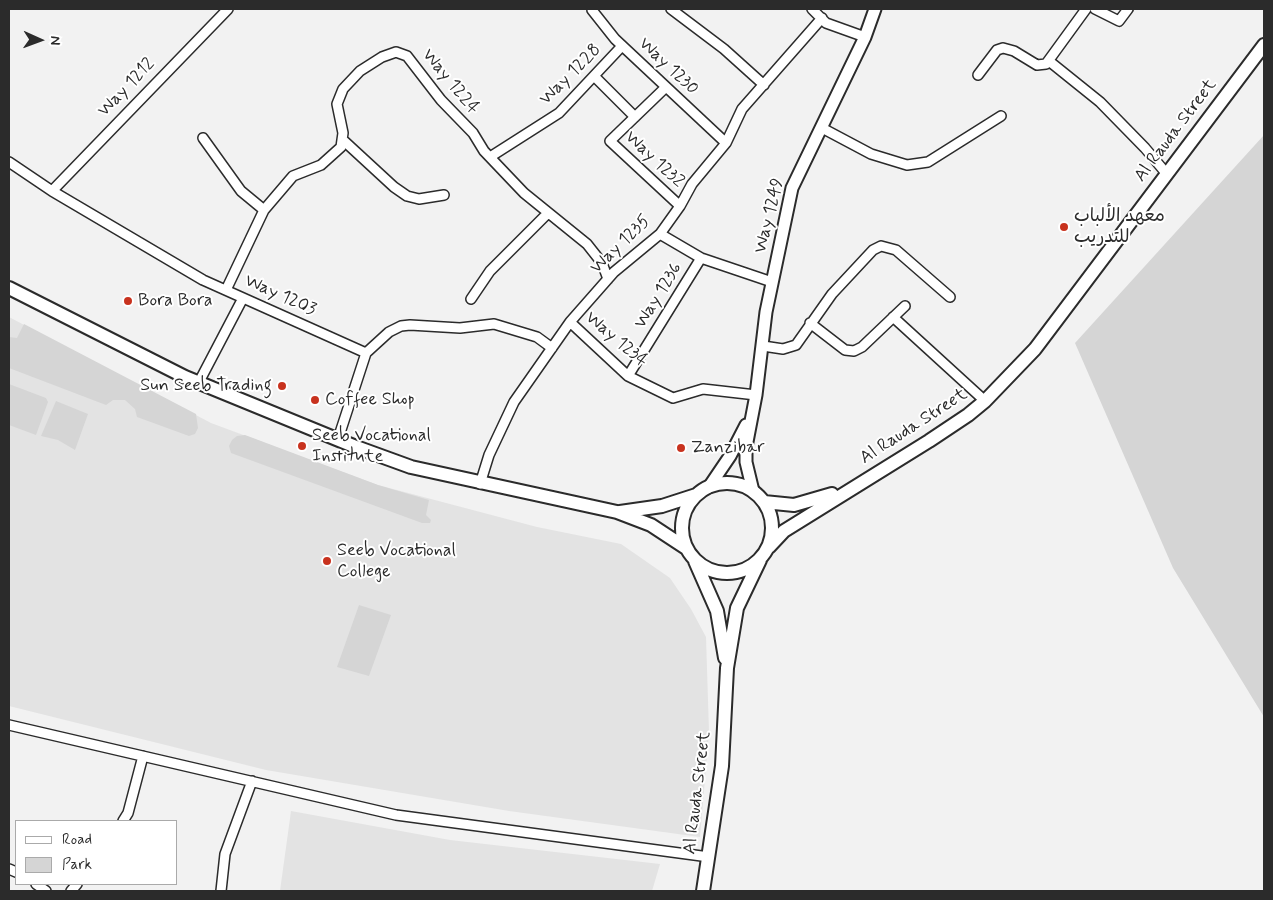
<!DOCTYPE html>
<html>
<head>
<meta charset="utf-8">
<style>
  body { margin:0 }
  #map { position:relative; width:1273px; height:900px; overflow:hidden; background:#f2f2f2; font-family:Mynerve,sans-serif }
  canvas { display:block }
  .frame { position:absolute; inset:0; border:10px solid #2b2b2b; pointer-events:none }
  .legend { position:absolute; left:15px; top:820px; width:162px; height:65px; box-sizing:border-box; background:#fff; border:1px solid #aaa; margin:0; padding:6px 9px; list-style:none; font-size:15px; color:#2b2b2b }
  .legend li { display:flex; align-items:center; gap:10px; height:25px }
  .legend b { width:25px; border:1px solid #aaa }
  .north { position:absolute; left:15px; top:15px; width:50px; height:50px; -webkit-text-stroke:4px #fff; paint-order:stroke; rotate:92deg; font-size:14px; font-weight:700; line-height:20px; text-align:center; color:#2b2b2b }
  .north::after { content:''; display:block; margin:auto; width:18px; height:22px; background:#2b2b2b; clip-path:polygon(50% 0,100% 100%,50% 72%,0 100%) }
</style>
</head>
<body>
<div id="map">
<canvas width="1273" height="900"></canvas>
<div class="frame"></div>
<ul class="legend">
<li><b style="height:6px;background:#fff"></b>Road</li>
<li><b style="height:14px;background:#d5d5d5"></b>Park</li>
</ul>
<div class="north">N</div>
</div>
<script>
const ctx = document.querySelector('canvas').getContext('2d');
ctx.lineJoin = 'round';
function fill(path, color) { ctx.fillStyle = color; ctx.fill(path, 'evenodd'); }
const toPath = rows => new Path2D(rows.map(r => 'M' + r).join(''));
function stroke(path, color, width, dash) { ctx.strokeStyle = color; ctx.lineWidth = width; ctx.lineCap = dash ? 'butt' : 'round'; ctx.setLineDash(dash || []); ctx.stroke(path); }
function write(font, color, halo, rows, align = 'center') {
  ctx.font = font + ' Mynerve,"Playpen Sans Arabic",sans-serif'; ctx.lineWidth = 4; ctx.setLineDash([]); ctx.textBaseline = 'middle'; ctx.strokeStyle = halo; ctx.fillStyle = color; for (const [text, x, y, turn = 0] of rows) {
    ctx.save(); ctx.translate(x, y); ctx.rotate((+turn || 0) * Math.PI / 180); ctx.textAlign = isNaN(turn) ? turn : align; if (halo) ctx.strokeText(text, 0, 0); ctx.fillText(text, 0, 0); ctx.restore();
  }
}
const built = toPath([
  [9,317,211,423,378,485,537,527,621,544,670,578,691,609,706,637,709,732,700,837,509,811,266,770,9,706],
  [291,811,450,840,660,864,652,891,280,891]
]);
const green = toPath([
  [1264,135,1264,717,1173,568,1075,343],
  [24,324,196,414,198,428,195,434,189,436,137,417,135,409,125,400,113,400,106,405,9,368,9,337,17,338],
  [9,384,46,398,48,402,36,435,9,425],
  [56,401,88,414,75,450,58,440,41,436],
  [245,435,378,485,429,500,426,515,431,520,430,523,422,523,231,453,229,446,232,440,237,436],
  [359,605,391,615,369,676,337,667]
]);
const minor = toPath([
  [671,9,724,49,764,85],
  [812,9,826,23,865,37],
  [1095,9,1119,21,1128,9],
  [592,10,615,39,726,143],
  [1049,61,1100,102,1145,148,1166,173],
  [978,75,997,50,1003,48,1014,51,1037,65,1046,64,1086,9],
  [594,76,635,117],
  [666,87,610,141,680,206],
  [822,128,871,154,907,165,928,162,1001,116],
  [203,138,241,191,264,210],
  [343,140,394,187,407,196,419,199,444,195],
  [490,157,559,113,622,46],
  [9,162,52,191,203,280,366,353,389,332,401,326,410,325,460,328,494,324,537,337,552,348],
  [52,191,228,9],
  [660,234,701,258,772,282],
  [226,290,264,210,293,176,321,165,341,147,343,133,337,104,343,89,360,71,382,57,396,52,407,56,441,100,473,133,484,151,524,193,587,244,602,263,608,279],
  [471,299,490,271,548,213],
  [893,317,985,401],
  [570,322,628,376,673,398,703,389,756,395],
  [810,323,845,350,854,351,862,347,905,306],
  [763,346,783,349,796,345,832,294,873,250,881,246,896,250,950,297],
  [628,376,701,258],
  [199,382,243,298],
  [338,439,366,353],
  [480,484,489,455,514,402,570,322,614,272,660,234,680,206,692,184,726,143,742,109,822,18],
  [9,725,396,815,709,857],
  [123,821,128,813,143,756],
  [9,869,16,872],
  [36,884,46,891],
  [71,891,77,884],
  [221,891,225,854,252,781]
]);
const tertiary = toPath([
  [709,487,730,456,746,425],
  [753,491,746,462,746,447,756,395,766,312,792,188,865,37,875,9]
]);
const secondary = toPath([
  [9,288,185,377,356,447,411,467,617,512,651,525,686,548],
  '682 528a45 45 0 1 1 90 0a45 45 0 1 1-90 0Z',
  [764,502,794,505,832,494],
  [620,512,662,506,696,495],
  [769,547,784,531,929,441,968,415,985,401,1035,349,1264,45],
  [695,561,717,611,725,658],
  [703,891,722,766,727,668,737,608,760,560]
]);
const markers = [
  [1064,227,5,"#c8321e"],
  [128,301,5,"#c8321e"],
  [282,386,5,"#c8321e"],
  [315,400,5,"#c8321e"],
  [302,446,5,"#c8321e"],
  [681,448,5,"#c8321e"],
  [327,561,5,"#c8321e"]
];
const streetNames = [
  ["Way 1230",668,67,43],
  ["Way 1228",571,75,-45],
  ["Way 1224",450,82,50],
  ["Way 1212",127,88,-46],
  ["Al Rauda Street",1176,131,-53],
  ["Way 1232",654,160,43],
  ["Way 1249",770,216,-76],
  ["Way 1235",621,245,-44],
  ["Way 1203",280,296,24],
  ["Way 1236",659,296,-58],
  ["Way 1234",616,340,40],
  ["Al Rauda Street",914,427,-33],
  ["Al Rauda Street",698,793,-83]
];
const poiNames = [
  ["معهد الألباب",1074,217],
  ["للتدريب",1074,238],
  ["Bora Bora",138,301],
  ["Sun Seeb Trading",272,386,"right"],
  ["Coffee Shop",325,400],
  ["Seeb Vocational",312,436],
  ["Institute",312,457],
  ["Zanzibar",691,448],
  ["Seeb Vocational",337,551],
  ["College",337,572]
];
fill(built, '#e3e3e3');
fill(green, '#d5d5d5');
stroke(minor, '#2b2b2b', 12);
stroke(tertiary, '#2b2b2b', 15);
stroke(secondary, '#2b2b2b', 16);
stroke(minor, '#fff', 9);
stroke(tertiary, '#fff', 11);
stroke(secondary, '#fff', 12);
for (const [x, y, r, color] of markers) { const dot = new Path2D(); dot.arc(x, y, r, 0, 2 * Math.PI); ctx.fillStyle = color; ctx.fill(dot); stroke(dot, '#fff', 2); }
write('18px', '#2b2b2b', '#fff', streetNames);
write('18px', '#2b2b2b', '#fff', poiNames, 'left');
</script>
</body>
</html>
